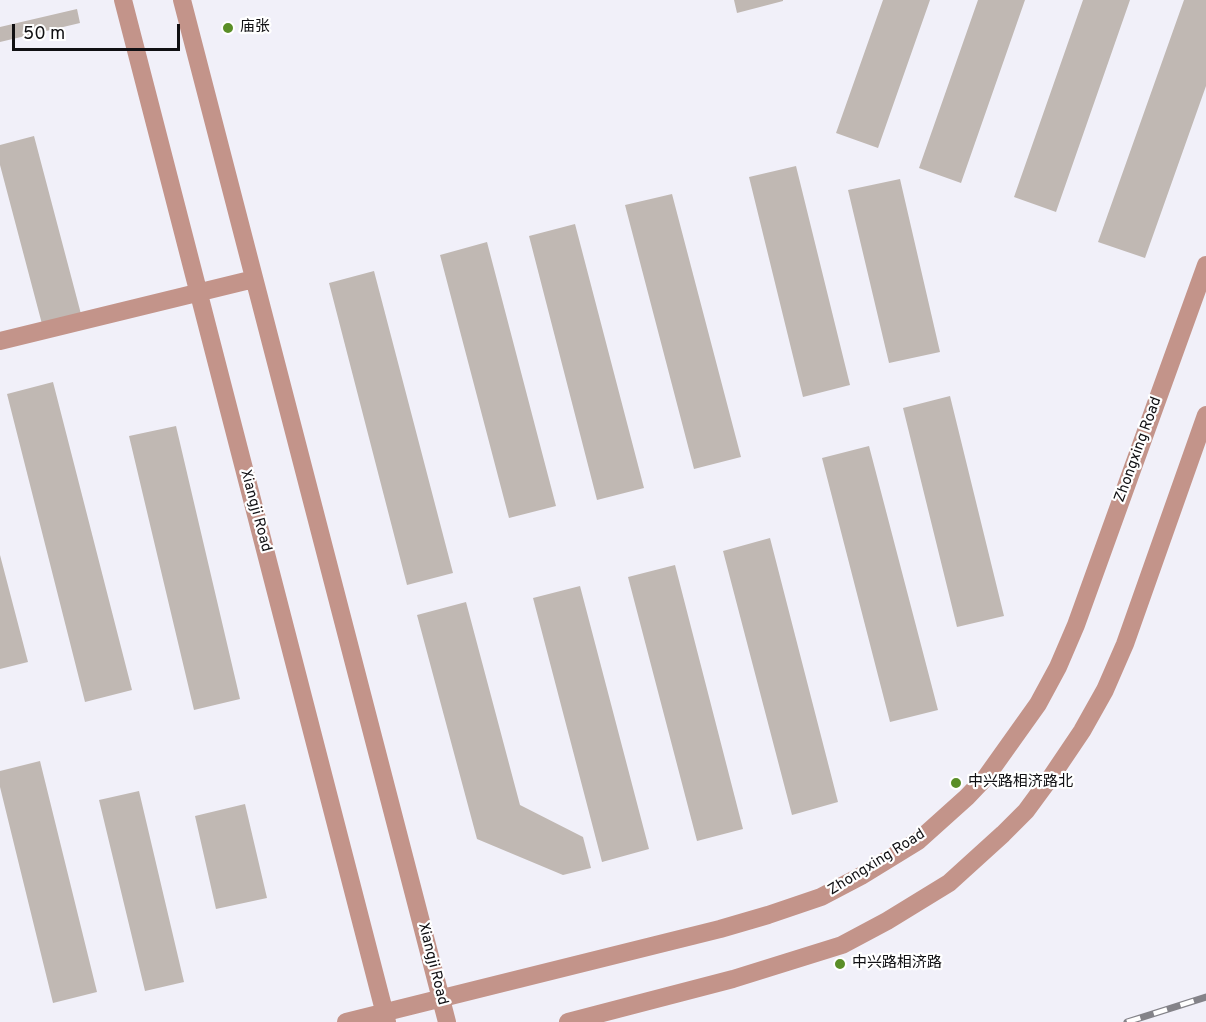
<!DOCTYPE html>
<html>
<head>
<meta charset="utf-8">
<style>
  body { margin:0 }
  #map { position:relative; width:1206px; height:1022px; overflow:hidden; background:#f1f0f9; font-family:Overpass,sans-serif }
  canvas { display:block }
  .scale { position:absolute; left:12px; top:24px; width:168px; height:27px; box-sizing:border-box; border:3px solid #101013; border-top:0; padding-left:8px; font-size:18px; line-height:21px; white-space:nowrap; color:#101013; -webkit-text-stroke:4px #fff; paint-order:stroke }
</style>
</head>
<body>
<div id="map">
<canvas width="1206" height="1022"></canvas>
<div class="scale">50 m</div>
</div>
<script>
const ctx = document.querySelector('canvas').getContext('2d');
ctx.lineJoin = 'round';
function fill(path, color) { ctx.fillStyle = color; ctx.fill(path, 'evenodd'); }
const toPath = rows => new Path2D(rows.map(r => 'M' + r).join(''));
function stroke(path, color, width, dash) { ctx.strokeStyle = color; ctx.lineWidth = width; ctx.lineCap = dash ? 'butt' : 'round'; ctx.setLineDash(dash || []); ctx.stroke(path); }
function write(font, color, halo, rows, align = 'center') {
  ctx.font = font + ' Overpass,"Noto Sans SC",sans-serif'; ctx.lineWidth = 4.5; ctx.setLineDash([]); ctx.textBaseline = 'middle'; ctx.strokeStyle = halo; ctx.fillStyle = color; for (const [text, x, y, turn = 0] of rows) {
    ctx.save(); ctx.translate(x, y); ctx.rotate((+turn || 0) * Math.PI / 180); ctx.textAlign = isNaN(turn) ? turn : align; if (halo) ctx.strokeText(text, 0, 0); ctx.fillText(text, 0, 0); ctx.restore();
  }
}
const building = toPath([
  [734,0,783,0,783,1,737,13],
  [883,0,930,0,878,148,836,133],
  [978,0,1025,0,961,183,919,168],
  [1083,0,1130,0,1056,212,1014,197],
  [1184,0,1206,0,1206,86,1145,258,1098,242],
  [77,9,80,23,0,42,0,27],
  [34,136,81,314,42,324,0,165,0,145],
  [796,166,850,385,803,397,749,177],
  [900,179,940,352,889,363,848,190],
  [672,194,741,457,694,469,625,205],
  [575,224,644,488,597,500,529,236],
  [487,242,556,506,509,518,440,255],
  [374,271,453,573,407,585,329,283],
  [53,382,132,690,85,702,7,394],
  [950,396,1004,616,957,627,903,408],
  [176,426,240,699,194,710,129,436],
  [869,446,938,710,890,722,822,458],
  [770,538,838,802,792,815,723,551],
  [0,555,28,662,0,669],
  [675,565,743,829,697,841,628,577],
  [580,586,649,849,602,862,533,598],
  [466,602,520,805,583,837,591,868,563,875,477,839,417,615],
  [40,761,97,992,53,1003,0,787,0,771],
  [139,791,184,982,145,991,99,800],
  [245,804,267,898,216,909,195,816]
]);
const minor = toPath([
  [123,0,387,1022],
  [182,0,447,1022],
  [0,341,254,279],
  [346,1022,720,929,768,915,821,897,861,876,918,841,967,797,986,777,1038,704,1058,667,1076,625,1206,265],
  [568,1022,733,979,842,945,887,921,949,883,1003,834,1026,811,1051,777,1082,731,1105,690,1125,644,1206,415]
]);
const rail = toPath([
  [1127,1022,1206,997]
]);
const markers = [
  [228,28,6,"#5a8e27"],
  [956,783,6,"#5a8e27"],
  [840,964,6,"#5a8e27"]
];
const poiNames = [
  ["庙张",240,28],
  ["中兴路相济路北",968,783],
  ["中兴路相济路",852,964]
];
const streetNames = [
  ["Zhongxing Road",1139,450,-70],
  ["Xiangji Road",255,511,75],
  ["Zhongxing Road",877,863,-32],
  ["Xiangji Road",432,964,76]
];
fill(building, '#c0b8b3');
stroke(minor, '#c3948a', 18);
stroke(rail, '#848389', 7);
stroke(rail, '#fff', 4.5, [14]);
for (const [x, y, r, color] of markers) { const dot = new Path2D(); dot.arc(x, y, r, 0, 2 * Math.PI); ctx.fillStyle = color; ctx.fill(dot); stroke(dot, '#fff', 2); }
write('15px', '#101013', '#fff', poiNames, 'left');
write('15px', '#101013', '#fff', streetNames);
</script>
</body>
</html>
